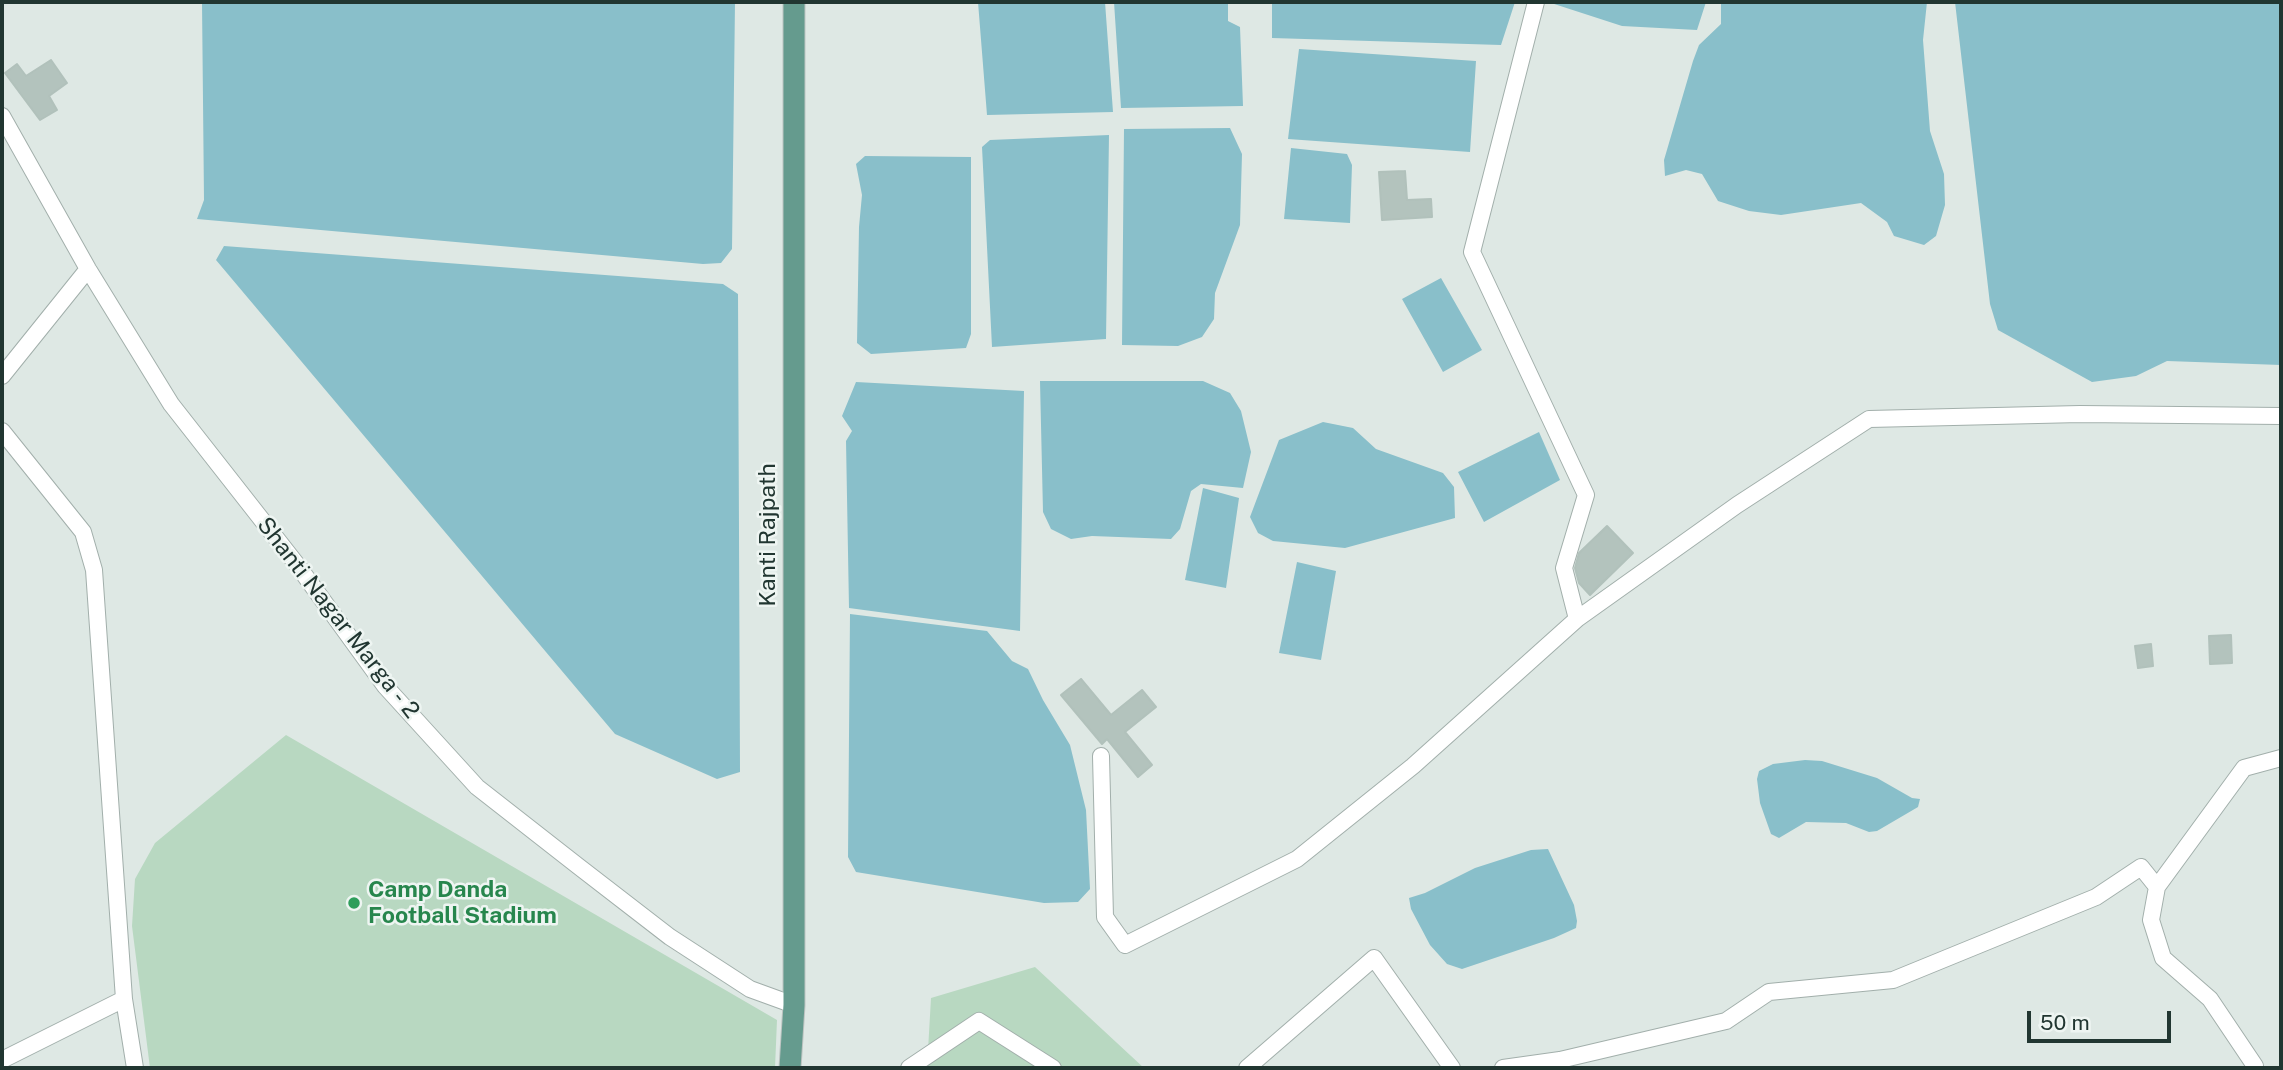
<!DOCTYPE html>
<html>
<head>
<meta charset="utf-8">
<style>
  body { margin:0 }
  #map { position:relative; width:2283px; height:1070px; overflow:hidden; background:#dee8e4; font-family:"Public Sans",sans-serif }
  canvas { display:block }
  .frame { position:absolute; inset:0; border:4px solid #213631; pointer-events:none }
  .scale { position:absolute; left:2027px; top:1011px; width:144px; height:32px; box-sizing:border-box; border:4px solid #213631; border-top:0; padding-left:9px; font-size:21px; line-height:24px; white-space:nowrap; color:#213631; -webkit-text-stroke:5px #eef5f2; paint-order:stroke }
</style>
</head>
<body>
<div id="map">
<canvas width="2283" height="1070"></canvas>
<div class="frame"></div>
<div class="scale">50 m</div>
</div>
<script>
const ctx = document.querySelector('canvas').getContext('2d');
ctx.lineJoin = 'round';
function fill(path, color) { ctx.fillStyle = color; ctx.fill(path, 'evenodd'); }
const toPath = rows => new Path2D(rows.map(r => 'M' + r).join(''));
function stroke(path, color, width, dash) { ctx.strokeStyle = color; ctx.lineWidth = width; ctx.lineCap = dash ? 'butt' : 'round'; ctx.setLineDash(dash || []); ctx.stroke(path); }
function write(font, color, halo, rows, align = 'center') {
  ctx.font = font + ' "Public Sans",sans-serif'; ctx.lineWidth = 5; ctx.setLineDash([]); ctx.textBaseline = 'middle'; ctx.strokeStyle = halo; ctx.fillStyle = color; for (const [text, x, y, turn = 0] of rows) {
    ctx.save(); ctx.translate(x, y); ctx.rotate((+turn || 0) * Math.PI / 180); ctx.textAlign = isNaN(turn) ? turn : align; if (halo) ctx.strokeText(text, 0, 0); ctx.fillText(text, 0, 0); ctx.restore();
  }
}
const green = toPath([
  [286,735,777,1020,775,1068,150,1068,132,926,135,879,155,843],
  [1035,967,1144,1068,927,1068,931,998]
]);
const water = toPath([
  [202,2,735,2,732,249,721,263,703,264,197,219,204,200],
  [978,2,1105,2,1113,112,987,115],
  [1114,2,1228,2,1228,21,1240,27,1243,106,1121,108],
  [1272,2,1515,2,1501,45,1272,38],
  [1548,2,1706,2,1697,30,1622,26],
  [1721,2,1927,2,1923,40,1930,131,1944,174,1945,205,1936,236,1924,245,1894,236,1887,222,1861,203,1781,215,1749,211,1718,201,1702,174,1686,170,1665,176,1664,160,1693,61,1699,45,1721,24],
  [1955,2,2281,2,2281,365,2167,361,2136,376,2092,382,1998,330,1990,304],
  [1299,49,1476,61,1470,152,1288,139],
  [1230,128,1242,154,1240,225,1215,293,1214,319,1202,337,1178,346,1122,345,1124,129],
  [1109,135,1106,339,992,347,982,147,990,140],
  [1291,148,1347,154,1352,165,1350,223,1284,219],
  [865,156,971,157,971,334,966,348,871,354,857,343,859,227,862,195,856,164],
  [224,246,723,284,738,294,740,772,717,779,615,734,216,260],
  [1441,278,1482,350,1443,372,1402,299],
  [1040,381,1203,381,1230,393,1241,411,1251,452,1243,488,1201,484,1191,491,1180,529,1171,539,1092,536,1071,539,1051,529,1043,512],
  [856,382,1024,391,1020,631,849,608,846,441,852,431,842,416],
  [1323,422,1353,428,1376,449,1443,473,1454,487,1455,518,1345,548,1273,541,1258,533,1250,517,1279,440],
  [1539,432,1560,480,1484,522,1458,472],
  [1203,488,1239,498,1226,588,1185,580],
  [1297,562,1336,571,1321,660,1279,653],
  [850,614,987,631,1012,661,1028,669,1043,700,1070,745,1086,810,1090,889,1078,902,1044,903,856,872,848,857],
  [1805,760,1822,761,1877,778,1912,798,1920,799,1918,807,1877,831,1869,832,1846,823,1806,822,1779,838,1771,834,1760,803,1757,779,1759,771,1773,764],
  [1548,849,1574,905,1577,921,1576,928,1554,938,1462,969,1447,964,1430,945,1411,909,1409,898,1425,893,1475,868,1531,850]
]);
const building = toPath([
  [51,60,67,83,49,96,57,110,40,120,5,73,17,64,26,76,51,60],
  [1405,171,1407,200,1431,199,1432,217,1382,220,1379,172,1405,171],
  [1607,526,1633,553,1590,595,1579,583,1575,568,1579,553,1607,526],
  [2231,635,2232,663,2210,664,2209,636,2231,635],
  [2151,644,2153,666,2138,668,2135,646,2151,644],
  [1081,679,1111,715,1142,690,1156,707,1125,732,1152,765,1138,777,1107,739,1102,744,1061,695,1081,679]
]);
const street = toPath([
  [1536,2,1472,252,1586,495,1564,568,1577,619],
  [2,116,88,269,171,404,298,566,385,686,477,787,578,866,670,937,750,989,794,1005],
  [2,376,88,269],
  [2,431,83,532,94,570,124,999,2,1060],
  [1101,756,1105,917,1125,945,1297,859,1413,766,1577,619,1737,505,1869,419,2080,414,2281,416],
  [2157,887,2151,920,2163,958,2210,999,2255,1066,2253,1068],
  [124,999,135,1068],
  [909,1068,979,1021,1053,1068],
  [1247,1068,1374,958,1452,1068],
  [1503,1068,1560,1060,1726,1021,1769,992,1893,980,2096,897,2141,867,2157,887,2244,768,2281,758]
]);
const primary = toPath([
  [790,1068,794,1005,794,2]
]);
const markers = [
  [354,903,7,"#2e9e5b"]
];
const streetNames = [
  ["Kanti Rajpath",768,535,-90],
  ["Shanti Nagar Marga - 2",338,618,52]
];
const leisureNames = [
  ["Camp Danda",368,890],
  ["Football Stadium",368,916]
];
fill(green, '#b8d8c1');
fill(water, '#89bfca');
fill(building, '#b3c3bd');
stroke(building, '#b1c1bb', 2);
stroke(street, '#a2afab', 18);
stroke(primary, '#bcc3c1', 23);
stroke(street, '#fff', 16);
stroke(primary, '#659b8e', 21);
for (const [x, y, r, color] of markers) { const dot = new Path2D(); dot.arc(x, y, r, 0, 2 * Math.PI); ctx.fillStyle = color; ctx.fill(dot); stroke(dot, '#eef5f2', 2.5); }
write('23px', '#213631', '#eef5f2', streetNames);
write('bold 23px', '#27864d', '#eef5f2', leisureNames, 'left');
</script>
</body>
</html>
